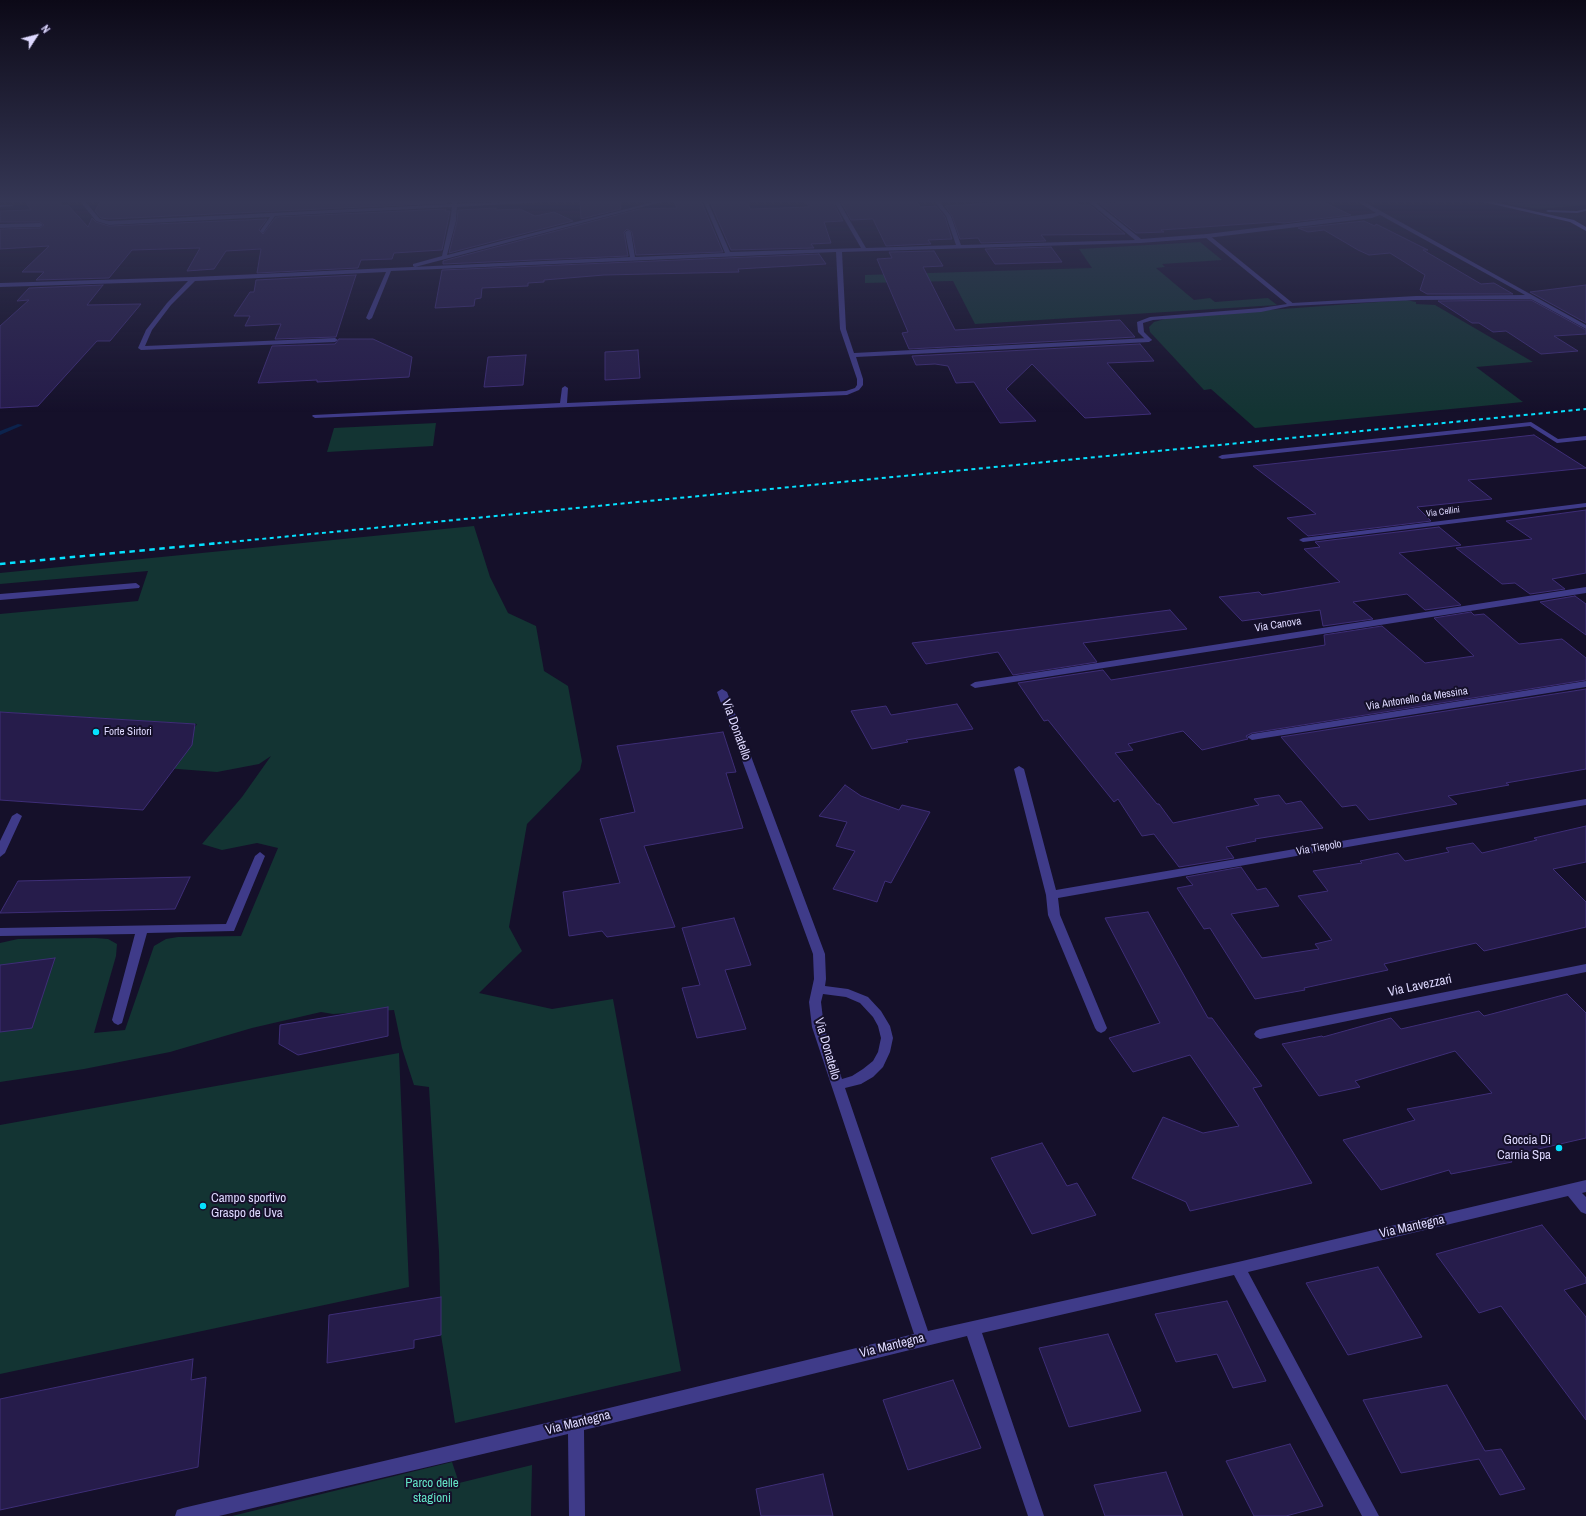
<!DOCTYPE html>
<html>
<head>
<meta charset="utf-8">
<style>
  body { margin:0 }
  #map { position:relative; width:1586px; height:1516px; overflow:hidden; background:#15102a; font-family:"Archivo Narrow",sans-serif }
  canvas { display:block }
  .north { position:absolute; left:16px; top:16px; width:40px; height:40px; -webkit-text-stroke:3px #15102a; paint-order:stroke; rotate:54deg; font-size:11px; font-weight:700; line-height:16px; text-align:center; color:#ded9ff }
  .north::after { content:''; display:block; margin:auto; width:14px; height:18px; background:#ded9ff; clip-path:polygon(50% 0,100% 100%,50% 72%,0 100%) }
</style>
</head>
<body>
<div id="map">
<canvas width="1586" height="1516"></canvas>
<div class="north">N</div>
</div>
<script>
const ctx = document.querySelector('canvas').getContext('2d');
ctx.lineJoin = 'round';
function fill(path, color) { ctx.fillStyle = color; ctx.fill(path, 'evenodd'); }
const toPath = rows => new Path2D(rows.map(r => 'M' + r).join(''));
function stroke(path, color, width, dash) { ctx.strokeStyle = color; ctx.lineWidth = width; ctx.lineCap = dash ? 'butt' : 'round'; ctx.setLineDash(dash || []); ctx.stroke(path); }
function write(font, color, halo, rows, align = 'center') {
  ctx.font = font + ' "Archivo Narrow",sans-serif'; ctx.lineWidth = 4; ctx.setLineDash([]); ctx.textBaseline = 'middle'; ctx.strokeStyle = halo; ctx.fillStyle = color; for (const [text, x, y, turn = 0] of rows) {
    ctx.save(); ctx.translate(x, y); ctx.rotate((+turn || 0) * Math.PI / 180); ctx.textAlign = isNaN(turn) ? turn : align; if (halo) ctx.strokeText(text, 0, 0); ctx.fillText(text, 0, 0); ctx.restore();
  }
}
const green = toPath([
  [1556,200,1586,200,1586,205,1539,209,1507,204],
  [1200,242,1222,260,1162,264,1165,267,1156,268,1194,300,1210,298,1215,302,1268,298,1277,305,975,324,953,281,865,283,865,275,1092,268,1079,249],
  [1406,300,1416,302,1416,304,1435,305,1533,362,1476,367,1523,402,1255,428,1211,389,1204,390,1150,332,1149,327,1154,322,1172,317],
  [436,423,433,446,327,452,334,428],
  [474,526,490,577,508,613,536,626,544,671,568,686,582,761,580,770,527,824,509,927,522,951,479,993,552,1009,613,999,681,1371,455,1423,441,1335,439,1252,429,1087,414,1085,402,1048,394,1010,333,1014,321,1012,252,1028,170,1052,84,1069,0,1082,0,943,18,939,95,938,108,939,117,944,116,956,94,1033,125,1030,154,946,166,939,178,937,241,936,278,848,257,843,222,850,202,844,242,797,271,756,259,764,217,772,165,768,197,724,0,712,0,614,138,601,148,571,0,584,0,573],
  [399,1053,409,1287,0,1374,0,1125],
  [452,1462,459,1483,532,1465,531,1516,232,1516]
]);
const stream = toPath([
  [18,424,23,425,0,435,0,431,18,424]
]);
const building = toPath([
  [24,200,57,200,62,206,68,205,88,227,92,218,96,222,109,226,267,219,259,230,263,234,276,217,446,209,445,211,450,211,442,250,394,253,392,259,361,260,358,268,257,273,261,249,226,251,214,269,187,271,200,248,132,250,109,278,36,280,44,272,22,272,49,246,0,249,0,229,40,228,44,225,40,222,0,222,0,211,31,210,24,200],
  [101,200,277,201,448,200,447,203,109,219,101,218,95,211,101,200],
  [620,200,621,209,581,219,580,202,620,200],
  [805,200,832,200,843,221,824,222,831,243,811,244,814,248,731,250,710,202,747,201,750,209,809,207,805,200],
  [840,200,916,200,920,207,936,206,945,217,952,239,928,240,931,244,886,246,873,219,851,220,840,200],
  [1048,200,1074,200,1080,205,1090,205,1125,234,1041,235,1046,241,981,243,978,238,960,239,952,216,945,206,1048,200],
  [1160,200,1319,200,1351,215,1284,223,1274,222,1161,230,1164,232,1136,233,1100,204,1160,200],
  [698,201,702,203,723,252,636,255,632,232,627,229,624,232,628,256,443,264,443,261,639,209,677,208,674,202,698,201],
  [496,208,496,210,520,209,535,216,554,212,573,221,449,253,457,221,458,210,496,208],
  [1364,221,1375,226,1376,224,1428,250,1423,250,1481,284,1494,283,1513,294,1427,294,1420,290,1425,275,1390,253,1369,255,1358,250,1324,230,1308,232,1298,228,1364,221],
  [1051,247,1062,262,995,264,985,249,1051,247],
  [934,251,943,266,923,267,955,330,1120,320,1135,337,909,349,902,333,908,332,877,259,892,258,889,252,934,251],
  [819,254,826,264,738,269,739,272,604,275,544,280,544,282,528,283,528,286,482,288,481,298,475,299,474,306,435,308,442,270,819,254],
  [356,275,336,337,275,339,281,324,245,326,250,316,234,316,250,292,254,292,256,280,356,275],
  [103,285,87,305,141,304,110,341,97,341,86,353,38,406,0,408,0,326,29,300,17,301,29,288,103,285],
  [1586,285,1586,323,1530,292,1586,285],
  [1531,300,1586,330,1586,334,1554,336,1578,351,1541,354,1506,331,1493,332,1479,323,1472,323,1438,301,1531,300],
  [339,339,373,339,412,357,409,377,317,382,317,380,258,383,272,346,335,344,339,339],
  [1140,344,1154,361,1107,363,1151,414,1085,418,1032,364,1006,389,1036,421,1000,423,974,382,956,383,948,366,935,364,916,365,912,356,1140,344],
  [638,350,640,378,605,380,605,352,638,350],
  [526,355,523,385,484,387,488,357,526,355],
  [1534,435,1586,468,1468,480,1492,499,1417,507,1431,521,1308,536,1287,518,1316,514,1253,466,1534,435],
  [1586,510,1586,573,1552,579,1565,589,1530,594,1515,583,1502,584,1456,548,1532,539,1506,521,1586,510],
  [1439,527,1461,545,1399,553,1461,605,1425,610,1407,594,1353,602,1373,619,1323,626,1320,610,1242,621,1219,597,1259,592,1262,595,1340,582,1304,549,1320,547,1315,542,1439,527],
  [1575,596,1586,604,1586,635,1540,602,1575,596],
  [1170,610,1187,629,1083,643,1097,662,1013,675,998,652,926,664,912,643,1170,610],
  [1471,612,1474,615,1484,614,1519,644,1562,639,1586,658,1586,680,1252,733,1246,736,1248,739,1202,750,1183,731,1128,744,1133,750,1115,753,1157,804,1159,804,1173,823,1259,805,1254,799,1279,795,1286,804,1301,801,1323,828,1255,839,1256,841,1226,847,1234,858,1179,867,1154,834,1142,836,1118,799,1114,802,1048,720,1044,721,1018,683,1103,670,1111,680,1325,645,1324,635,1382,626,1425,663,1474,656,1434,618,1471,612],
  [1586,689,1586,769,1506,783,1509,785,1448,796,1457,804,1375,819,1369,820,1356,805,1342,807,1281,737,1586,689],
  [957,704,973,729,906,740,908,742,872,749,851,711,886,706,891,715,957,704],
  [0,712,195,724,192,745,143,810,0,800,0,712],
  [723,732,736,772,726,773,743,828,644,846,675,927,607,937,602,931,569,936,563,892,620,883,600,819,635,812,617,746,723,732],
  [845,785,861,796,899,810,902,805,930,812,891,883,885,881,877,902,833,889,855,851,836,846,847,822,819,816,845,785],
  [1586,826,1586,862,1553,869,1586,902,1586,927,1484,951,1476,943,1384,964,1388,970,1304,988,1305,990,1255,999,1210,928,1204,929,1177,888,1193,885,1186,877,1241,867,1257,890,1266,888,1279,906,1231,914,1262,958,1319,949,1315,944,1332,940,1298,896,1328,891,1313,871,1362,863,1360,861,1398,853,1405,861,1449,852,1446,848,1473,843,1482,853,1537,840,1534,838,1586,826],
  [190,877,175,909,0,913,18,881,190,877],
  [1148,912,1208,1018,1212,1018,1262,1086,1253,1088,1312,1183,1190,1211,1186,1202,1132,1178,1163,1117,1203,1133,1239,1126,1190,1055,1133,1072,1109,1038,1160,1023,1105,918,1148,912],
  [734,918,751,965,725,970,746,1029,697,1038,682,988,700,985,682,928,734,918],
  [55,958,32,1028,0,1032,0,965,55,958],
  [1567,994,1586,1013,1586,1138,1508,1156,1512,1162,1451,1174,1449,1170,1381,1190,1343,1140,1415,1120,1407,1109,1492,1093,1455,1051,1355,1081,1360,1087,1319,1096,1282,1044,1322,1036,1323,1037,1391,1018,1401,1029,1479,1011,1484,1016,1567,994],
  [388,1007,388,1036,298,1055,279,1044,280,1025,388,1007],
  [1042,1143,1067,1186,1077,1183,1096,1215,1032,1234,991,1158,1042,1143],
  [1542,1225,1586,1278,1586,1283,1564,1290,1586,1317,1586,1420,1501,1306,1479,1313,1436,1254,1542,1225],
  [1378,1267,1422,1337,1348,1355,1306,1283,1378,1267],
  [441,1297,441,1335,414,1340,414,1348,327,1363,329,1315,441,1297],
  [1227,1301,1266,1381,1233,1388,1217,1354,1176,1362,1155,1314,1227,1301],
  [1108,1334,1141,1411,1069,1427,1039,1348,1108,1334],
  [193,1359,191,1380,206,1377,198,1467,0,1510,0,1399,193,1359],
  [953,1380,981,1448,908,1470,883,1400,953,1380],
  [1447,1385,1485,1451,1501,1449,1525,1489,1500,1495,1479,1459,1401,1473,1363,1400,1447,1385],
  [1290,1444,1323,1506,1286,1516,1254,1516,1226,1461,1290,1444],
  [1166,1472,1183,1516,1105,1516,1094,1485,1166,1472],
  [823,1474,833,1516,761,1516,756,1489,823,1474]
]);
const lane = toPath([
  [1205,235,1209,235,1295,305,1261,312,1153,320,1143,323,1144,332,1152,340,1147,341,1138,332,1137,322,1150,317,1261,308,1287,304,1205,237,1205,235],
  [136,583,140,586,139,588,0,600,0,594,136,583],
  [17,813,22,816,5,853,0,857,0,841,12,816,17,813],
  [260,852,265,856,234,931,147,933,122,1023,118,1025,114,1023,112,1020,135,934,0,936,0,928,226,924,255,856,260,852]
]);
const street = toPath([
  [79,200,84,200,100,219,109,221,452,204,453,200,457,200,457,204,573,200,457,207,456,221,447,255,661,200,669,200,415,267,413,266,413,264,442,256,450,221,452,207,275,216,263,233,260,231,270,217,109,225,96,221,79,200],
  [703,200,707,200,730,252,861,248,833,200,838,200,866,248,956,245,946,216,933,200,938,200,951,216,961,245,1135,240,1090,203,1092,201,1126,200,1096,203,1141,239,1207,234,1376,213,1355,200,1361,200,1586,325,1586,329,1531,299,1416,300,1290,306,1290,304,1292,303,1416,296,1525,295,1380,215,1372,218,1207,238,1140,243,842,252,846,329,854,353,1149,338,1152,340,1149,342,856,357,863,379,863,385,859,390,847,395,315,418,312,416,313,415,560,403,562,388,565,386,568,388,567,403,846,391,855,388,857,385,857,379,840,329,836,252,391,271,372,318,369,320,366,318,386,272,195,281,171,305,152,330,145,346,335,338,338,340,335,342,141,350,138,348,146,330,167,303,188,281,0,287,0,283,193,277,630,257,625,232,628,230,631,232,635,257,725,253,703,200],
  [0,205,12,205,14,206,0,207,0,205],
  [0,224,40,223,43,225,40,227,0,228,0,224],
  [1531,422,1558,439,1586,436,1586,440,1557,443,1530,426,1222,459,1218,457,1222,455,1531,422],
  [1586,503,1586,507,1303,542,1299,540,1303,538,1586,503],
  [1586,587,1586,593,975,688,970,685,975,682,1586,587],
  [1586,681,1586,687,1252,740,1247,737,1252,734,1586,681],
  [722,689,727,692,825,954,826,979,825,986,848,989,868,997,881,1011,890,1026,893,1038,890,1052,883,1067,873,1077,861,1084,845,1088,928,1331,1238,1262,1586,1180,1586,1192,1582,1193,1586,1197,1586,1214,1581,1212,1568,1196,1248,1272,1379,1516,1362,1516,1234,1275,982,1333,1044,1516,1028,1516,967,1336,584,1430,585,1516,569,1516,568,1434,219,1516,175,1516,177,1510,183,1508,576,1416,914,1334,812,1027,809,1002,814,979,813,954,717,692,722,689],
  [823,994,846,997,860,1003,873,1017,878,1026,881,1038,878,1052,873,1061,863,1069,852,1076,842,1079,824,1027,821,1002,823,994],
  [1019,766,1024,769,1056,890,1586,799,1586,805,1058,898,1060,915,1107,1028,1105,1031,1101,1033,1097,1031,1095,1028,1048,915,1046,895,1014,769,1019,766],
  [1586,964,1586,972,1260,1039,1256,1037,1254,1034,1256,1031,1260,1029,1586,964]
]);
const secondary = toPath([
  [1475,200,1484,200,1574,220,1586,227,1586,231,1570,222,1475,200],
  [1586,209,1586,211,1577,213,1548,212,1546,211,1548,210,1577,211,1586,209]
]);
const railFar1 = toPath([
  [210,544,1586,409]
]);
const rail = toPath([
  [0,564,220,543]
]);
const markers = [
  [96,732,4,"#05e1ff"],
  [1559,1148,4,"#05e1ff"],
  [203,1206,4,"#05e1ff"]
];
const farStreetnames = [
  ["Via Cellini",1443,512,-7]
];
const streetNames = [
  ["Via Canova",1278,625,-9],
  ["Via Antonello da Messina",1417,699,-9],
  ["Via Tiepolo",1319,848,-10]
];
const poiNames = [
  ["Forte Sirtori",104,732]
];
const nearStreetnames = [
  ["Via Donatello",736,730,70],
  ["Via Lavezzari",1420,986,-12],
  ["Via Donatello",827,1049,74],
  ["Via Mantegna",1412,1227,-13],
  ["Via Mantegna",892,1346,-14],
  ["Via Mantegna",578,1423,-14]
];
const nearPoinames = [
  ["Goccia Di",1551,1141],
  ["Carnia Spa",1551,1156],
  ["Campo sportivo",211,1199,"left"],
  ["Graspo de Uva",211,1214,"left"]
];
const nearParknames = [
  ["Parco delle",432,1484],
  ["stagioni",432,1499]
];
fill(green, '#133433');
fill(stream, '#0c234d');
fill(building, '#261c4b');
stroke(building, '#3e2e77', 1);
fill(lane, '#3f3b89');
fill(street, '#3f3b89');
fill(secondary, '#7670ff');
stroke(railFar1, '#05e1ff', 2, [4, 3.5]);
stroke(rail, '#05e1ff', 2.5, [5.5, 4.5]);
const sky = ctx.createLinearGradient(0, 0, 0, 412);
sky.addColorStop(0, '#0c0917');
sky.addColorStop(0.49, '#353755');
sky.addColorStop(1, '#35375500');
ctx.fillStyle = sky;
ctx.fillRect(0, 0, 1586, 412);
for (const [x, y, r, color] of markers) { const dot = new Path2D(); dot.arc(x, y, r, 0, 2 * Math.PI); ctx.fillStyle = color; ctx.fill(dot); stroke(dot, '#15102a', 1.5); }
write('9px', '#ded9ff', '#15102a', farStreetnames);
write('11px', '#ded9ff', '#15102a', streetNames);
write('11px', '#ded9ff', '#15102a', poiNames, 'left');
write('13px', '#ded9ff', '#15102a', nearStreetnames);
write('13px', '#ded9ff', '#15102a', nearPoinames, 'right');
write('13px', '#62e2c5', '#15102a', nearParknames);
</script>
</body>
</html>
